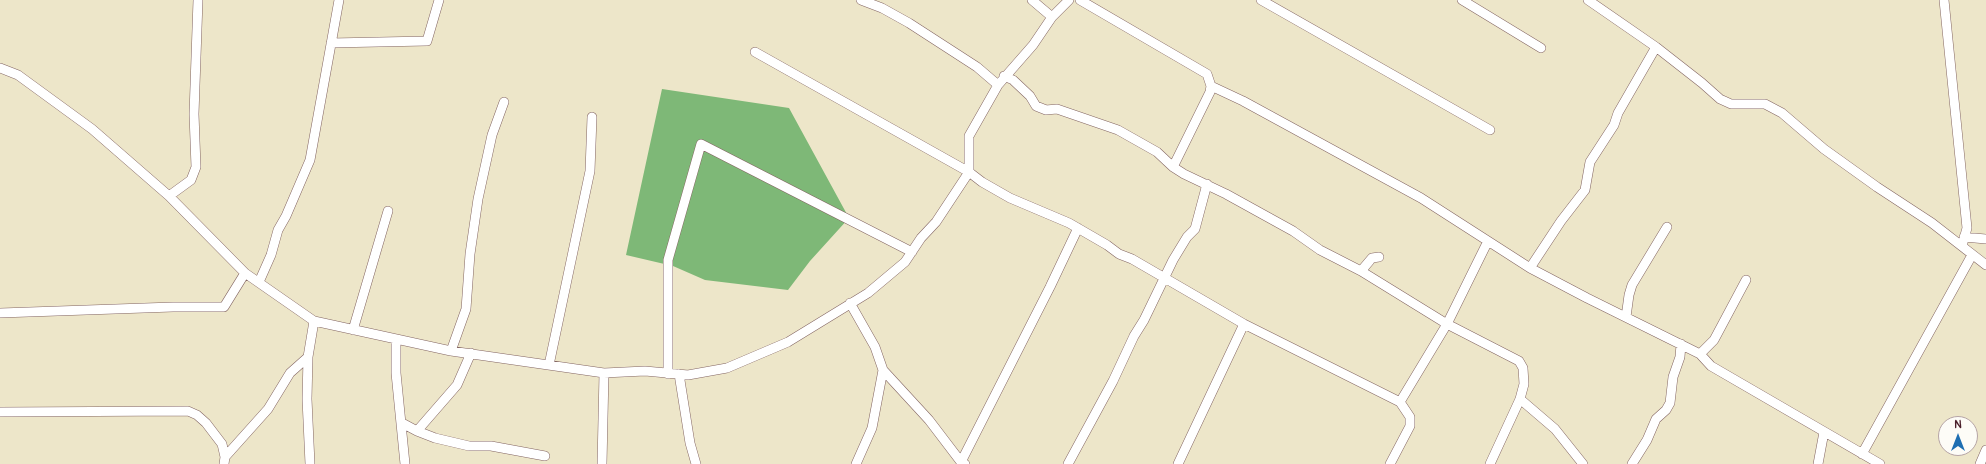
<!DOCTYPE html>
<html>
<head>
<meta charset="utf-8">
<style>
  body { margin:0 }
  #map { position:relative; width:1986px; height:464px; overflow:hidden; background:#ede6c9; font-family:Pangolin,sans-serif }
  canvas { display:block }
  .north { position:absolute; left:1938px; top:416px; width:40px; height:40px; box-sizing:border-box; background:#fdfcf7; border:1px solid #b5a4a5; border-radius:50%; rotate:0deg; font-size:11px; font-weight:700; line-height:16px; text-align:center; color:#4a1f2b }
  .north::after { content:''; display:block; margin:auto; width:14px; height:18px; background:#1f6fb2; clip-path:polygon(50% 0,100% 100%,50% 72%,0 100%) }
</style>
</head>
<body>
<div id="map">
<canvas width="1986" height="464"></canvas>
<div class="north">N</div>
</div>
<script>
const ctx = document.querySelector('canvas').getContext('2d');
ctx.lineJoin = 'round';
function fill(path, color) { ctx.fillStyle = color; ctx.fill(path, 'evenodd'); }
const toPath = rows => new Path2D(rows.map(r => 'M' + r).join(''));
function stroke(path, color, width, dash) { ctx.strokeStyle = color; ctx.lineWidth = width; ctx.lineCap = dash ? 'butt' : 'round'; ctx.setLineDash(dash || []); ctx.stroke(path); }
const forest = toPath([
  [662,89,789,108,849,218,810,261,788,290,705,280,673,266,626,255]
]);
const street = toPath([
  [861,0,882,8,909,23,977,67,998,85],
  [1032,0,1052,17],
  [1080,0,1207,74,1211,86,1210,92,1173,167],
  [1261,0,1490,130],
  [1462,0,1541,48],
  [1588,0,1656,47,1702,83,1720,99,1731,104,1765,104,1782,113,1824,149,1877,187,1932,223,1986,265],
  [1944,0,1967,228,1962,246],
  [331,43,427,41,439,0],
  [755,52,969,172,982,182,1010,198,1069,223,1107,245,1119,254,1132,259,1244,324,1400,402,1410,417,1410,426,1390,464],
  [0,68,18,75,92,129,169,196,245,273,314,321,451,351,604,373,645,371,688,375,727,368,788,342,868,293,905,262,921,238,936,222,969,172,969,136,998,85,1033,45,1052,17,1069,0],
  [1004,76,1013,80,1030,96,1036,106,1046,110,1057,109,1118,130,1157,152,1173,167,1184,174,1226,194,1293,231,1320,250,1361,271,1372,258,1379,257],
  [1211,86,1243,101,1421,198,1530,268,1587,298,1700,354,1714,340,1746,280],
  [169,196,191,180,196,167,194,114,198,0],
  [1964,237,1986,239],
  [1488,241,1447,324,1519,361,1523,368,1524,384,1520,399,1490,464],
  [1530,268,1561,221,1585,190,1590,162,1614,125,1618,113,1656,47],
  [1361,271,1447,324,1400,402],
  [259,282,271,255,278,230,286,216,310,160,339,0],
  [850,303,875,347,883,370,929,420,961,462,965,464],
  [0,313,173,307,224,307,245,273],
  [1626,317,1629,295,1632,285,1667,227],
  [353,330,388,211],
  [396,340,396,373,405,464],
  [451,351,466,309,470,254,478,199,492,135,504,102],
  [1700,354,1711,366,1880,464],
  [549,365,590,171,592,117],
  [668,374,668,260,701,144,912,252],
  [679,374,690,443,696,464],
  [1520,399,1555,429,1583,464],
  [0,412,188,411,197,415,206,423,222,444,225,457,224,464],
  [402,423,417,431,457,385,471,353],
  [417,431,435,438,469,446,491,446,545,456],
  [1862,454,1972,255],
  [225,457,268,409,290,373,308,357],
  [961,462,1050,287,1078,228],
  [310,464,307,399,308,357,314,321],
  [602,464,604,373],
  [856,464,872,428,883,370],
  [1068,464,1113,381,1134,336,1144,320,1173,260,1187,237,1195,229,1207,184],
  [1178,464,1244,324],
  [1632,464,1647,440,1656,419,1666,410,1670,403,1673,377,1680,357,1681,344],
  [1818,464,1824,432],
  [1980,464,1986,450]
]);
fill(forest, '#7eb877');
stroke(street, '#836562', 10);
stroke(street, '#fff', 9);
</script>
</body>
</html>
